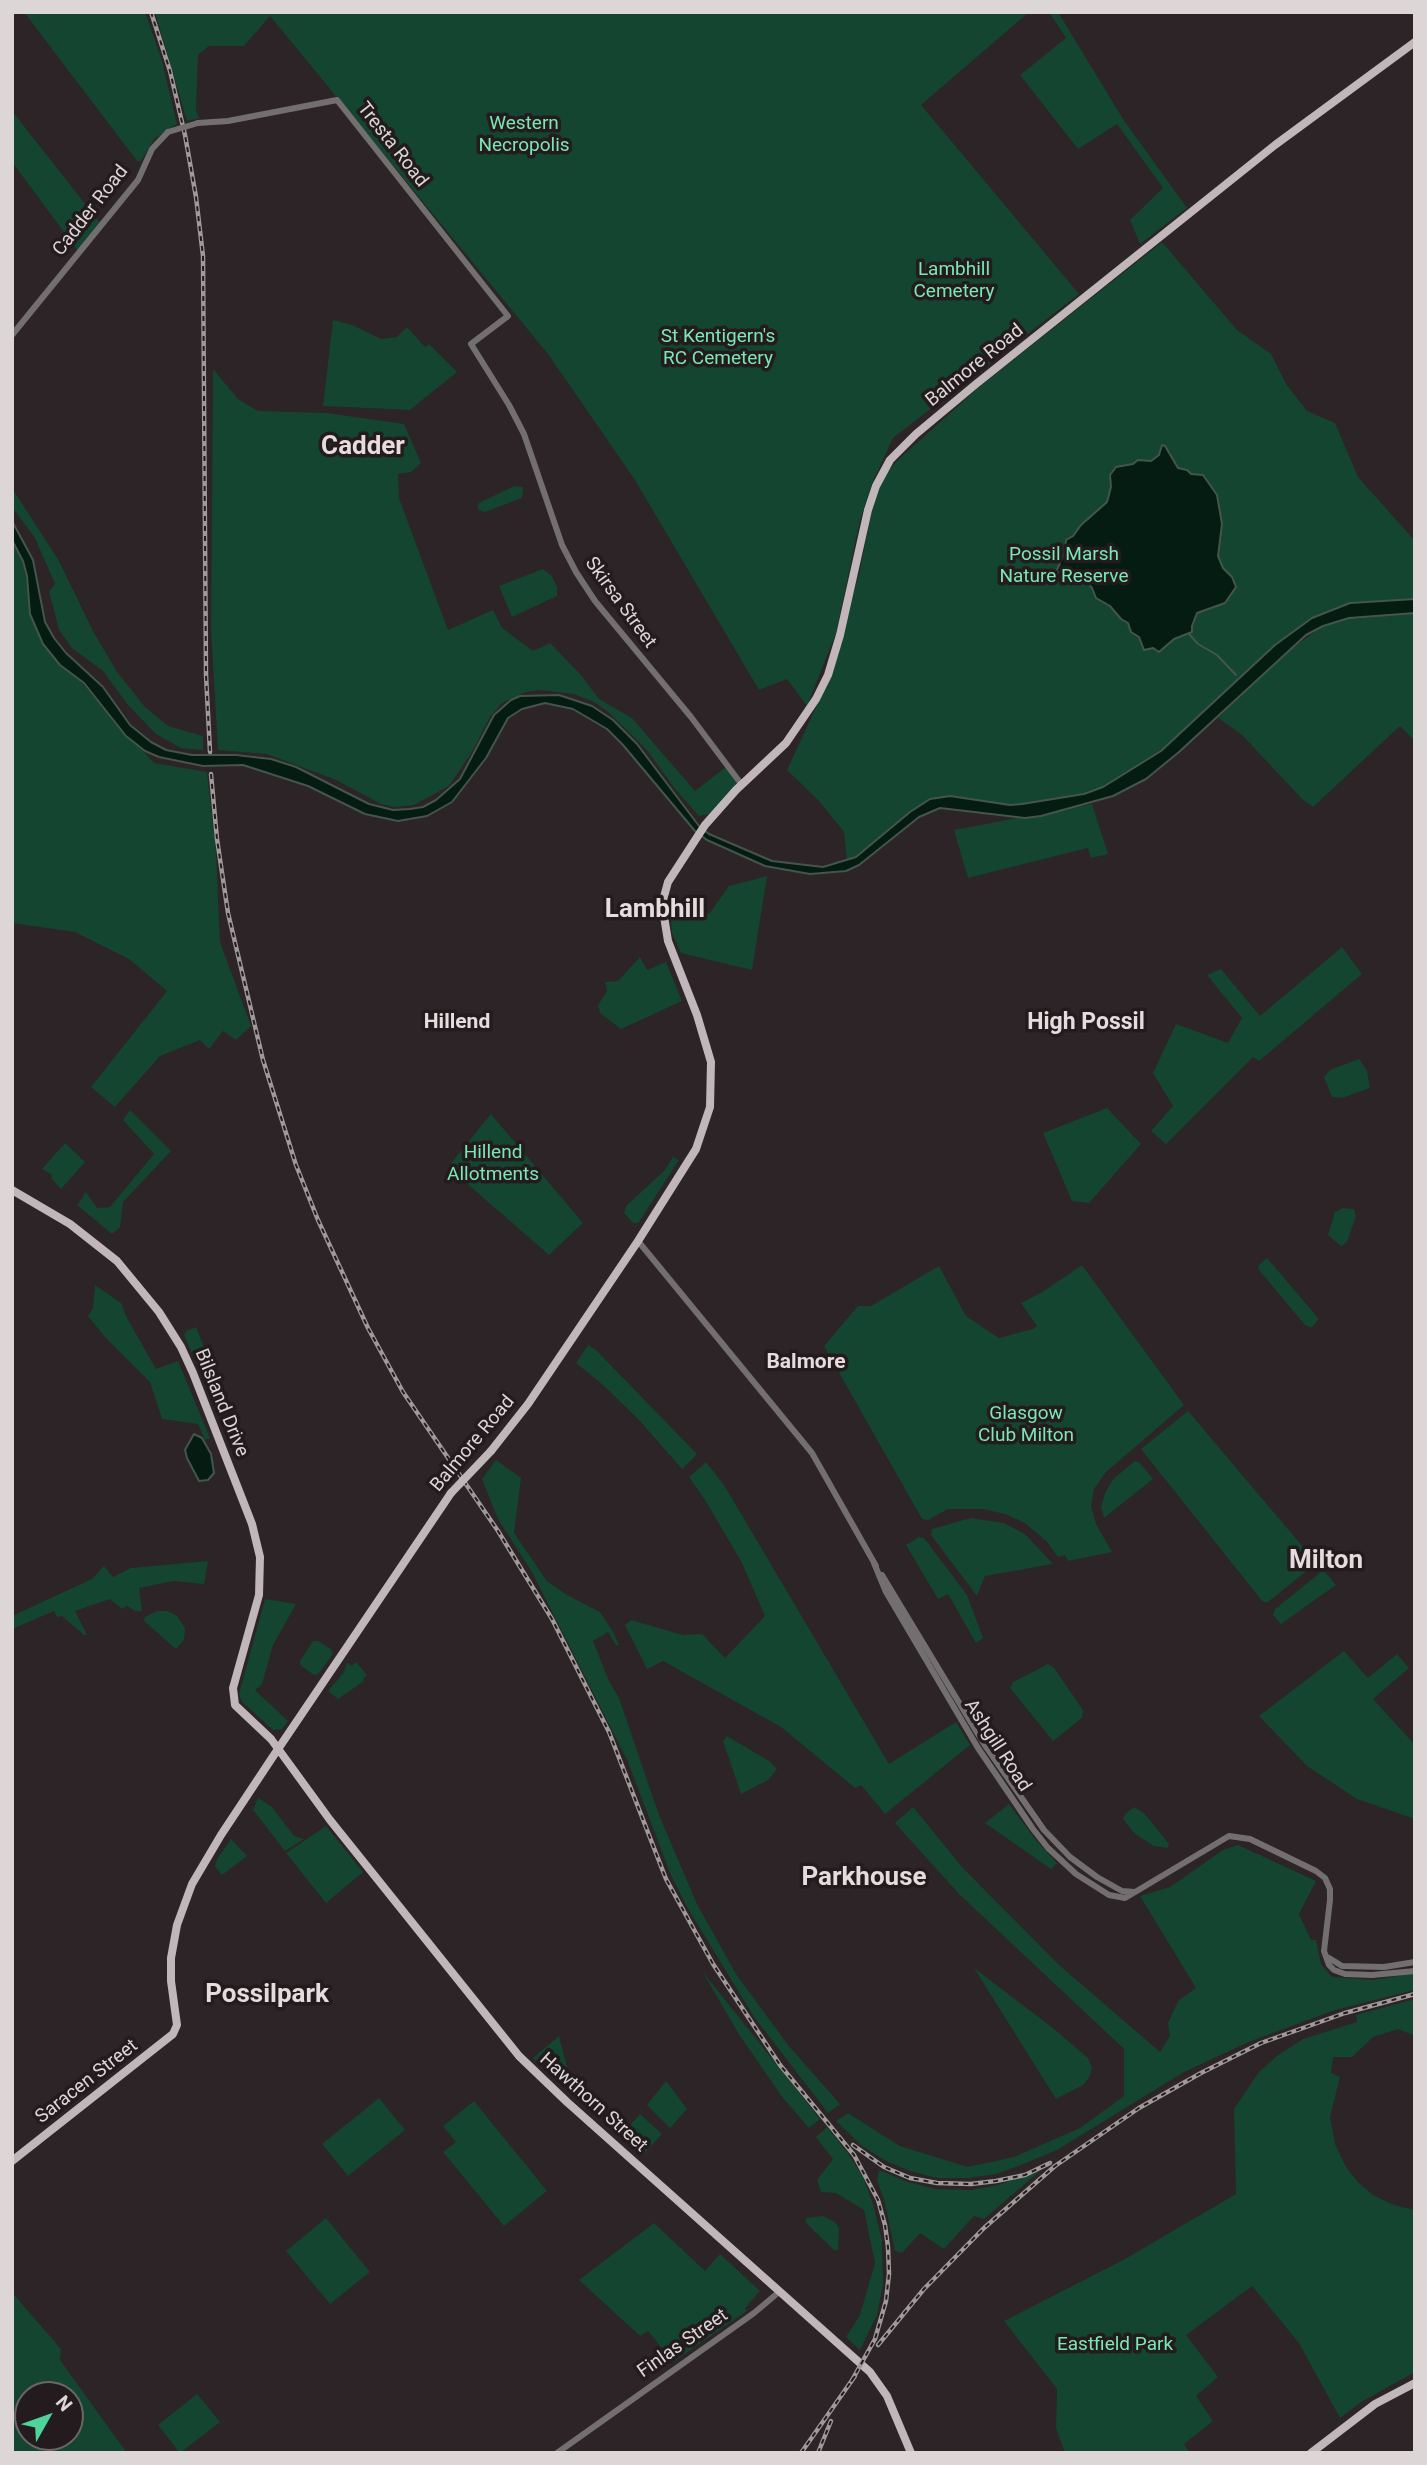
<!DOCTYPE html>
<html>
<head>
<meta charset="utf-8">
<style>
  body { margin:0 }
  #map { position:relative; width:1427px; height:2465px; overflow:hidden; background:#2c2426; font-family:Roboto,sans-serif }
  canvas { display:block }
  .frame { position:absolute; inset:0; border:14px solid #dcd6d7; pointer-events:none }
  .north { position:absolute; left:14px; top:2381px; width:70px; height:70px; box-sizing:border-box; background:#231b1d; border:2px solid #6d6667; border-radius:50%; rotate:50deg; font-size:19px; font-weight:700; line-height:28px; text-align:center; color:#dcd6d7 }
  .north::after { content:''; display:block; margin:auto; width:24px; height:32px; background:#4ed39a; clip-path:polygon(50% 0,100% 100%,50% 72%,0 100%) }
</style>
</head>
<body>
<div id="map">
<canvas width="1427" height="2465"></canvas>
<div class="frame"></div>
<div class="north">N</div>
</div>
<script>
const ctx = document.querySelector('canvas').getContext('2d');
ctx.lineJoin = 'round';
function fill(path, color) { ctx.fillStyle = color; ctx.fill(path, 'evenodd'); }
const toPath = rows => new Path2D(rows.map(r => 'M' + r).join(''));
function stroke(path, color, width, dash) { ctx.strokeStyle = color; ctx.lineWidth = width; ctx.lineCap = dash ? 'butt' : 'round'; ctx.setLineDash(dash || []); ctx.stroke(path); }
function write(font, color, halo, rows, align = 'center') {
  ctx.font = font + ' Roboto,sans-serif'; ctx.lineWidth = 7; ctx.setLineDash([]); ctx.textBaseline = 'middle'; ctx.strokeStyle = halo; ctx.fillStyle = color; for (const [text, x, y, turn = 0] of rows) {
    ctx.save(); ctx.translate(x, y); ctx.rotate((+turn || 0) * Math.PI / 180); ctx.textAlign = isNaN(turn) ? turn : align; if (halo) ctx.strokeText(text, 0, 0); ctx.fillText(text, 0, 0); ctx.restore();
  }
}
const green = toPath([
  [24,12,145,12,162,61,177,124,154,139,141,161,137,161],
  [155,12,1029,12,921,105,1079,294,893,438,873,481,860,520,836,633,807,706,787,679,759,690,635,480,548,354,270,16,244,46,209,46,198,55,196,110,199,118,187,121],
  [1049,12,1058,12,1123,119,1187,208,1140,244,1130,220,1163,188,1117,124,1078,149,1020,75,1066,38],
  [12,111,101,224,78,251,12,162],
  [1162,242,1237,330,1271,354,1286,384,1307,411,1335,423,1358,477,1415,541,1415,599,1350,603,1312,618,1275,645,1161,751,1103,787,1084,794,1022,804,1010,805,950,796,910,812,875,843,847,862,844,832,820,802,787,770,828,681,859,574,874,501,884,475,898,460,979,387],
  [333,320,352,325,381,339,397,337,407,327,425,347,429,344,457,372,410,410,323,406],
  [213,369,238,399,258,411,327,413,404,424,421,463,411,472,398,474,399,498,448,630,493,610,502,628,533,651,550,643,581,675,599,699,632,718,695,791,727,766,740,784,709,814,699,816,676,790,646,749,607,711,594,702,574,694,539,690,526,692,502,703,490,717,472,752,449,786,414,805,395,807,381,804,336,780,267,754,218,750,211,629],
  [514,486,523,487,522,498,485,512,479,510,477,507,479,503],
  [12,488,59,561,93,631,117,672,145,707,168,726,203,736,203,750,181,748,156,734,128,705,103,671,72,648,59,630,49,591,55,584,35,538,12,507],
  [12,542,21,556,42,643,72,672,154,763,207,772,216,852,220,942,251,1026,236,1040,223,1031,209,1049,200,1040,160,1056,115,1107,91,1087,167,991,129,959,75,932,12,923],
  [543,569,552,576,557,587,557,596,512,617,499,586],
  [1415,613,1415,741,1400,726,1313,807,1302,799,1241,734,1218,718,1291,649,1323,626,1349,618],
  [1092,804,1108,854,1091,858,1088,848,968,878,954,830],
  [767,876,752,970,681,953,672,933,670,907,672,902,709,914,729,886],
  [1342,947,1362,974,1259,1061,1253,1057,1166,1144,1151,1131,1173,1106,1153,1073,1176,1024,1228,1043,1242,1018,1207,975,1221,969,1260,1016],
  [640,957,647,970,666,962,682,1001,621,1029,600,1013,598,1005,607,991,605,982,618,981],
  [1359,1059,1367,1071,1370,1088,1342,1098,1332,1097,1324,1077,1330,1070],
  [1107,1108,1141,1144,1089,1203,1072,1201,1043,1133],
  [130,1110,171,1151,123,1202,120,1227,112,1234,77,1205,86,1192,97,1208,110,1207,154,1154,123,1120],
  [491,1114,583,1223,549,1255,448,1167],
  [65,1143,85,1162,61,1189,51,1178,52,1175,42,1169],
  [673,1157,679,1160,639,1222,634,1224,624,1213,626,1206,665,1170],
  [1343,1208,1354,1209,1356,1216,1347,1242,1341,1246,1328,1235,1335,1212],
  [1267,1258,1319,1319,1312,1327,1306,1326,1259,1270,1258,1266],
  [1082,1265,1184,1405,1106,1472,1094,1489,1091,1506,1096,1524,1112,1552,1068,1561,1065,1555,1058,1557,1046,1541,1025,1523,1005,1514,983,1509,948,1509,928,1520,922,1519,824,1346,858,1306,871,1306,939,1266,966,1316,999,1338,1033,1329,1037,1326,1021,1303,1044,1291],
  [95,1285,121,1303,127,1318,156,1369,178,1361,210,1438,205,1440,198,1424,162,1419,150,1382,104,1336,88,1316,93,1308],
  [196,1327,212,1367,205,1370,198,1367,184,1335,186,1331],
  [588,1345,596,1350,697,1454,682,1469,639,1420,603,1385,576,1363],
  [1188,1411,1314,1560,1315,1564,1268,1602,1263,1602,1141,1449],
  [496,1460,521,1478,514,1533,547,1581,567,1595,600,1612,613,1632,619,1645,616,1645,608,1632,593,1641,609,1681,619,1698,659,1815,697,1904,736,1974,788,2045,840,2104,828,2113,754,2017,687,1907,670,1873,628,1762,532,1572,498,1519,482,1479],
  [1135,1461,1140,1463,1153,1479,1104,1518,1101,1507,1105,1493,1113,1479],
  [706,1462,724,1485,889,1764,956,1722,970,1745,885,1814,861,1785,855,1788,781,1727,663,1661,647,1669,625,1625,631,1620,683,1635,702,1634,725,1658,765,1616,741,1561,705,1500,689,1477],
  [971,1518,1004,1523,1025,1534,1053,1564,985,1576,977,1596,931,1535,932,1529],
  [919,1537,924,1538,967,1595,983,1638,976,1643,948,1594,938,1599,906,1545],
  [208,1561,204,1584,174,1581,139,1588,142,1611,135,1611,127,1606,122,1609,110,1599,75,1611,87,1635,84,1635,62,1616,57,1617,54,1611,12,1629,12,1616,92,1579,104,1566,113,1577,131,1568],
  [1321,1572,1325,1572,1336,1585,1281,1624,1273,1615,1275,1609],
  [265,1599,296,1604,273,1645,262,1684,255,1690,288,1721,282,1729,273,1730,242,1702,239,1694],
  [157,1611,167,1611,177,1616,185,1628,184,1640,176,1649,144,1621,145,1617],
  [318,1641,331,1649,333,1654,318,1674,314,1675,300,1665,300,1661,313,1641],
  [1344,1651,1368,1678,1397,1654,1409,1668,1373,1699,1415,1745,1415,1819,1357,1799,1307,1766,1259,1716],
  [347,1662,351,1666,356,1662,367,1675,363,1679,364,1681,338,1699,328,1691,344,1672],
  [1048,1664,1054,1668,1083,1710,1082,1718,1053,1741,1010,1688,1013,1682],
  [727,1736,769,1761,777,1769,768,1780,741,1794,723,1741],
  [258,1798,272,1807,294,1836,304,1839,285,1851,253,1810],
  [1009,1804,1035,1839,1057,1863,1051,1869,985,1823],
  [913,1807,963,1868,1058,1964,1160,2052,1170,2036,1168,2023,1178,2001,1196,1988,1140,1896,1170,1887,1223,1850,1238,1845,1316,1881,1299,1914,1311,1940,1316,1940,1321,1964,1332,1977,1374,1980,1415,1973,1415,1990,1335,2010,1251,2041,1184,2072,1057,2150,1021,2165,996,2174,969,2178,937,2178,910,2171,886,2161,862,2146,836,2121,848,2113,900,2146,968,2167,1014,2157,1080,2128,1124,2096,1124,2049,959,1894,895,1823],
  [1134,1807,1144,1813,1169,1844,1168,1848,1154,1846,1135,1834,1123,1819,1126,1813],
  [326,1826,363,1872,326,1903,286,1853],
  [231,1839,247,1856,222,1875,215,1867,217,1859],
  [974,1968,1053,2028,1088,2058,1092,2068,1089,2078,1083,2085,1056,2099],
  [702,1971,820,2119,809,2128,783,2098,740,2036],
  [1415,1999,1415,2036,1398,2029,1373,2037,1352,2057,1333,2057,1331,2073,1340,2077,1330,2117,1335,2144,1346,2167,1358,2182,1373,2195,1394,2205,1415,2210,1415,2372,1361,2402,1340,2418,1299,2343,1252,2286,1186,2335,1218,2377,1196,2396,1213,2421,1184,2444,1190,2453,1065,2453,1056,2428,1057,2389,1004,2321,1125,2259,1236,2194,1234,2109,1259,2072,1278,2055,1303,2039,1357,2022,1356,2015],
  [559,2036,567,2067,563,2086,533,2058],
  [666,2081,687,2109,670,2128,647,2105],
  [379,2098,405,2130,348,2176,322,2144],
  [474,2101,547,2191,504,2226,443,2152,456,2142,443,2126],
  [640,2114,662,2134,643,2155,621,2135],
  [827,2127,847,2152,863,2177,873,2204,882,2240,883,2285,877,2315,860,2350,846,2337,860,2315,875,2263,864,2210,836,2193,821,2192,817,2180,833,2159,816,2137],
  [879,2170,908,2182,936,2189,971,2190,998,2185,1041,2170,984,2219,974,2216,944,2249,920,2233,902,2253,895,2251,884,2199,877,2181],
  [823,2216,835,2222,839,2228,838,2250,834,2250,806,2223,806,2218],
  [326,2218,370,2272,330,2304,286,2251],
  [654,2223,705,2271,720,2254,760,2291,745,2308,747,2311,673,2362,648,2331,640,2336,579,2280],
  [12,2290,15,2296,61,2349,60,2360,127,2453,12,2453],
  [28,2395,70,2395,70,2437,28,2437],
  [197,2394,220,2422,180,2453,158,2425]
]);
const water = toPath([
  [1162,445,1165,446,1178,468,1187,470,1191,474,1203,475,1217,495,1222,524,1218,556,1223,568,1232,577,1236,587,1225,603,1197,613,1192,626,1192,632,1174,639,1159,652,1153,648,1144,650,1139,637,1131,632,1128,623,1121,619,1110,606,1096,598,1092,588,1078,573,1056,572,1065,552,1066,540,1073,536,1081,525,1107,502,1111,487,1110,475,1116,467,1133,464,1138,460,1151,461,1159,455,1162,445],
  [12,521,33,560,45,622,54,638,66,653,103,687,130,725,151,742,166,750,192,755,236,755,271,759,296,767,369,804,393,810,410,809,423,807,436,800,460,779,494,715,511,700,520,696,559,695,592,706,613,720,637,744,699,826,709,834,772,861,823,867,856,857,910,812,930,799,950,796,1010,805,1022,804,1084,794,1103,787,1161,751,1275,645,1312,618,1350,603,1415,599,1415,613,1349,618,1323,626,1306,635,1179,752,1146,779,1113,796,1041,816,1025,818,940,808,919,817,859,865,846,871,810,874,765,866,707,840,695,831,623,745,607,729,573,709,545,703,522,709,508,718,486,758,452,802,427,816,398,821,365,814,308,786,243,765,203,766,159,757,145,751,126,736,84,683,60,665,43,644,30,614,27,576,23,561,12,540,12,521],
  [194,1434,202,1438,211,1454,214,1473,208,1480,199,1481,187,1458,185,1450,194,1434]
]);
const stream = toPath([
  [1189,634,1198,644,1217,655,1236,675]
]);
const minor = toPath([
  [198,123,228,121,337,100,508,316,471,344,509,405,524,434,562,545,576,572,595,601,691,717,742,785],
  [12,335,138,180,152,149,168,132],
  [638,1241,812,1453,876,1566],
  [874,1563,886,1592,978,1748,1033,1829,1048,1848,1076,1874,1109,1895,1125,1898,1229,1836,1250,1839,1316,1871,1325,1878,1330,1889,1330,1900,1324,1951,1329,1965,1334,1970,1345,1974,1372,1975,1415,1971],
  [882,1575,984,1744,1044,1830,1070,1857,1097,1877,1122,1891,1135,1892],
  [1329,1958,1342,1966,1384,1967,1415,1962],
  [557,2453,754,2313,779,2292]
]);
const major = toPath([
  [12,1190,70,1224,117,1261,159,1312,181,1347,193,1373,252,1524,260,1557,259,1595,233,1688,235,1705,271,1739,330,1820,519,2056,567,2102,870,2372,887,2396,911,2453],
  [491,1451,528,1404,638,1241,696,1149,710,1107,711,1062,697,1015,668,941,662,904,668,882,705,825,736,790,786,743,816,699,828,675,840,635,868,510,876,486,890,460,916,434,976,384,1275,145,1415,42],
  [12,2161,173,2034,177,2025,171,1981,171,1958,177,1925,192,1884,221,1835,272,1758,451,1493],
  [1311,2453,1375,2404,1415,2383]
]);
const rail = toPath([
  [151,12,170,71,185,135,196,197,203,256,206,675,210,752],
  [211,774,217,839,228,913,263,1060,296,1165,318,1220,368,1328,403,1392,498,1531,552,1619,609,1732,666,1879,713,1964,780,2065,854,2155,878,2200,885,2225,888,2247,889,2274,886,2301,875,2339,851,2382],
  [853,2145,884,2167,910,2178,937,2183,971,2184,996,2181,1025,2175,1050,2163],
  [878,2345,924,2289,984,2228,1055,2166,1139,2108,1201,2073,1261,2043,1345,2013,1415,1994],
  [801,2453,855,2376],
  [818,2453,831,2421]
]);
const minorBridge = toPath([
  [168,132,198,123]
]);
const majorBridge = toPath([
  [451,1493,491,1451]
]);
const parkNames = [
  ["Western",524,124],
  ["Necropolis",524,146],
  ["Lambhill",954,270],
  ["Cemetery",954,292],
  ["St Kentigern's",718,337],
  ["RC Cemetery",718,359],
  ["Possil Marsh",1064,555],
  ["Nature Reserve",1064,577],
  ["Hillend",493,1153],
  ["Allotments",493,1175],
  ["Glasgow",1026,1414],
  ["Club Milton",1026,1436],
  ["Eastfield Park",1115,2345]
];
const streetNames = [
  ["Tresta Road",392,145,52],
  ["Cadder Road",91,211,-52],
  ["Balmore Road",975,366,-39],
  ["Skirsa Street",620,603,54],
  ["Bilsland Drive",221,1403,68],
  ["Balmore Road",473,1444,-50],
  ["Ashgill Road",997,1746,57],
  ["Saracen Street",87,2082,-38],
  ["Hawthorn Street",593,2103,42],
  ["Finlas Street",683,2344,-35]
];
const neighbourhoodNames = [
  ["Hillend",457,1023],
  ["Balmore",806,1363]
];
const quarterNames = [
  ["High Possil",1086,1023]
];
const districtNames = [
  ["Cadder",363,447],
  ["Lambhill",655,910],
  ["Milton",1326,1561],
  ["Parkhouse",864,1878],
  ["Possilpark",267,1995]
];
fill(green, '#134530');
fill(water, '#041c11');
stroke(water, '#45544c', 2);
stroke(stream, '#45544c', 2);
stroke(minor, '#736f70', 6);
stroke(major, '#c1b7ba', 8);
stroke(rail, '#a0999a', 4.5);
stroke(rail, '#231b1d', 2, [5]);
stroke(minorBridge, '#736f70', 6);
stroke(majorBridge, '#c1b7ba', 8);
write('19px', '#7be8b4', '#231b1d', parkNames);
write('19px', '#dcd6d7', '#231b1d', streetNames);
write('bold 21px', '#e6dbdd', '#231b1d', neighbourhoodNames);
write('bold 23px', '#e6dbdd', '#231b1d', quarterNames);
write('bold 26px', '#e6dbdd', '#231b1d', districtNames);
</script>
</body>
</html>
